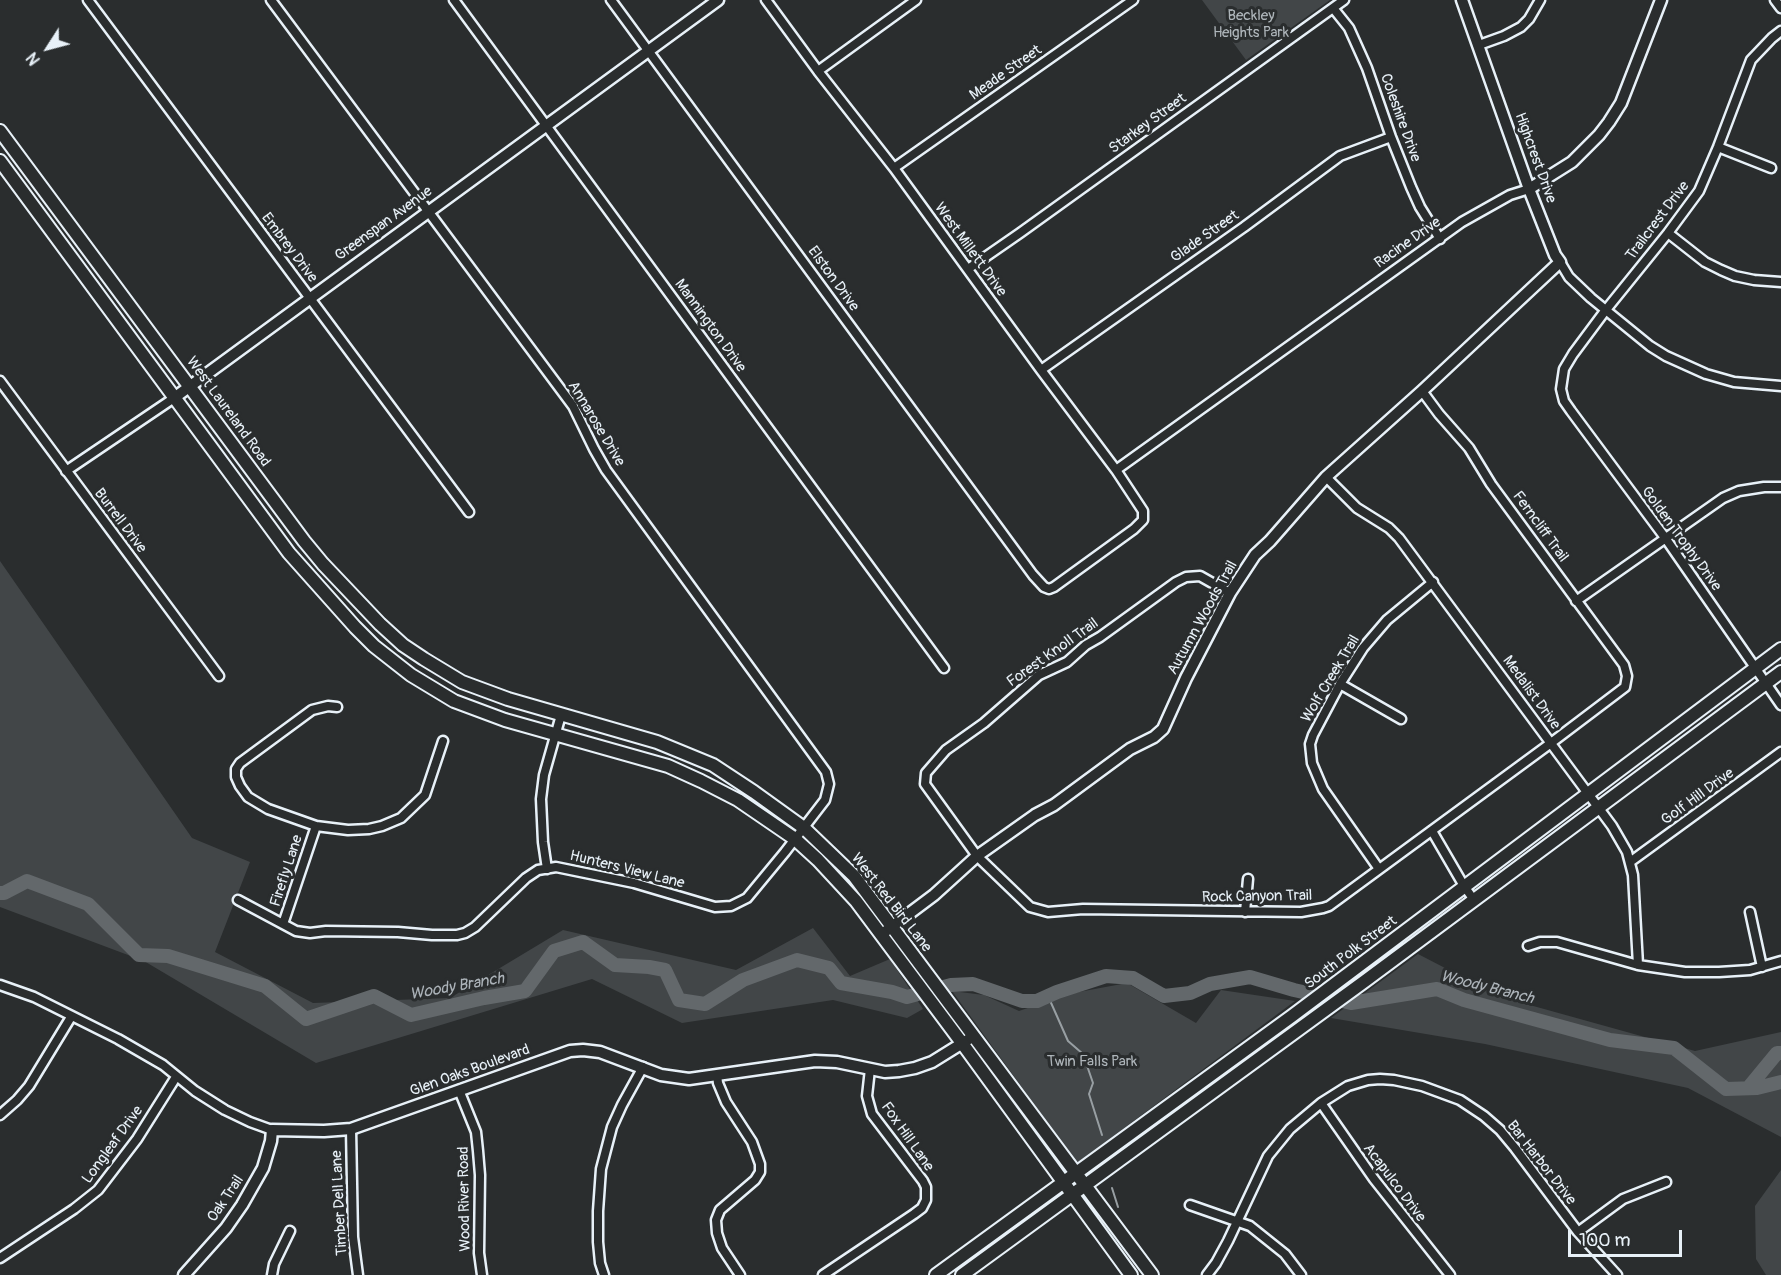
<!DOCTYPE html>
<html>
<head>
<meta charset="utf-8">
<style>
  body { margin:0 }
  #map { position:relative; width:1781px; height:1275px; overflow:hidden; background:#2a2d2e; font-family:Pangolin,sans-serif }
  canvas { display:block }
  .north { position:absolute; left:18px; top:18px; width:60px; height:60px; -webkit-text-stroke:4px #2a2d2e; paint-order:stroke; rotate:234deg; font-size:16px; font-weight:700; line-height:24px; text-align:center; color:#e8f1f8 }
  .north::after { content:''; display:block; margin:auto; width:21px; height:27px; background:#e8f1f8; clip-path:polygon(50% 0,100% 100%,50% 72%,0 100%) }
  .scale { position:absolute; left:1568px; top:1230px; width:114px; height:27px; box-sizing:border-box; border:3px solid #e8f1f8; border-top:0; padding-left:8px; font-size:18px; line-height:21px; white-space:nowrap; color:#e8f1f8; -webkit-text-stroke:4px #2a2d2e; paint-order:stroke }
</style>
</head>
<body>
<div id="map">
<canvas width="1781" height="1275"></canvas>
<div class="north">N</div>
<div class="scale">100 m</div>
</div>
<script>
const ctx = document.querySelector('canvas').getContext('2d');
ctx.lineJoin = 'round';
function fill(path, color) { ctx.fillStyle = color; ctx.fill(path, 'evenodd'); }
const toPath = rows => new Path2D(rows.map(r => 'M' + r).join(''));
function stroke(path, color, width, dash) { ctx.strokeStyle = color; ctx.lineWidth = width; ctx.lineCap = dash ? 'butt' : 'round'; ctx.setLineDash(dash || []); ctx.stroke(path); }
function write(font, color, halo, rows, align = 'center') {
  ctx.font = font + ' Pangolin,sans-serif'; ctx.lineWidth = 6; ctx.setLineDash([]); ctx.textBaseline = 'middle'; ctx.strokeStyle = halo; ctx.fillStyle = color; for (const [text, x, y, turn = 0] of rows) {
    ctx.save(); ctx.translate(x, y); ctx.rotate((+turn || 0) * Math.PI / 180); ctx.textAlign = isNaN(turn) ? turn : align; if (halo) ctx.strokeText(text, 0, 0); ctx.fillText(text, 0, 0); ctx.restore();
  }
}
const green = toPath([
  [1202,0,1330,0,1246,60],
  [0,561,192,838,250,862,215,952,313,1003,450,998,563,930,736,970,813,928,850,976,890,959,923,1009,907,1018,833,1000,682,1023,592,979,316,1063,144,961,0,907],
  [1418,954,1501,997,1695,1051,1781,1032,1781,1137,1688,1088,1485,1044,1331,1018],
  [1127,983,1196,1023,1221,990,1295,1001,1077,1163,952,991,984,995,1019,1011,1068,994],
  [1781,1170,1781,1275,1766,1275,1756,1259,1755,1206]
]);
const stream = toPath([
  [1048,996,1068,1041,1083,1054,1093,1083,1089,1094,1102,1135],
  [1112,1188,1118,1207]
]);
const river = toPath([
  [0,893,4,893,27,881,88,904,139,955,168,956,265,986,306,1019,374,996,411,1015,484,998,525,991,554,951,583,942,615,965,649,967,665,970,679,1000,705,1004,743,980,797,960,829,968,841,983,892,992,907,997,951,985,973,984,1022,1001,1037,1001,1057,992,1106,976,1133,978,1164,996,1190,993,1210,984,1250,977,1294,990,1351,1003,1437,989,1464,1000,1610,1040,1674,1048,1726,1089,1757,1088,1781,1082],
  [1749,1087,1777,1053,1781,1053]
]);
const minor = toPath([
  [88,0,469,512],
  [454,0,944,668],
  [611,0,1033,575,1044,587,1049,589,1054,587,1134,529,1143,520,1143,511,1116,470,1041,370,894,168,818,71,766,0],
  [1775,0,1781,8],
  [1333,8,1349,28,1367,68,1391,137,1411,187,1420,207,1440,239],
  [1781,31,1772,38,1751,60,1718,147,1699,191,1668,233,1605,311,1573,354,1564,369,1561,389,1564,401,1571,411,1666,539,1781,705],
  [1479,45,1504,36,1521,27,1529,19,1540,0],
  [818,71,916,0],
  [1718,147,1771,168],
  [894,168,1133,0],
  [1668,233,1705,262,1721,270,1735,276,1754,280,1781,282],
  [1560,262,1569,277,1591,298,1650,346,1666,356,1706,374,1734,382,1781,386],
  [968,269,1020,233,1344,0],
  [1041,370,1244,227,1340,156,1391,137],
  [0,381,219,676],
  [1116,470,1462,222,1510,195,1529,189],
  [66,471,174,398],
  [1326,477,1357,508,1389,528,1399,538,1612,826,1627,852,1633,875,1638,965],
  [1230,593,1200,576,1186,577,1176,582,1100,637,1086,645,1067,662,1039,675,984,723,946,750,926,773,925,784,977,856,1030,907,1048,912,1083,909,1301,912,1323,908,1329,906,1551,743,1625,687,1627,676,1624,665,1491,484,1469,448,1439,414,1422,391],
  [1576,601,1723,498,1739,491,1764,487,1781,487],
  [1340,684,1401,719],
  [337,707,328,706,312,710,240,763,236,769,236,777,240,786,248,797,268,809,316,826,348,830,369,829,382,826,401,818,425,795,443,741],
  [1432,831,1464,886,1474,900],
  [1630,862,1781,752],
  [547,869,543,842,541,799,544,775,561,715],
  [1379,869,1323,789,1312,763,1310,744,1313,735,1340,684,1363,648,1387,620,1433,582],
  [238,900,296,931,310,933,326,931,398,932,432,935,457,935,465,933,475,927,526,878,538,870,556,867,634,883,715,907,731,906,747,898,785,852,825,800,829,784,826,772,606,470,594,449,573,406,271,0],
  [1245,912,1248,879],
  [1750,912,1762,967],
  [283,924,316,826],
  [1528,946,1540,942,1557,942,1638,965,1685,972,1719,972,1750,970,1781,961],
  [0,985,34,997,118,1039,163,1065,195,1091,225,1110,250,1122,272,1130],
  [717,1075,718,1083,726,1102,752,1142,760,1164,760,1172,755,1180,720,1210,716,1220,717,1233,722,1248,740,1275],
  [459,1090,476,1132,478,1151,480,1175,479,1253,482,1275],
  [1321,1103,1374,1179,1450,1275],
  [0,1115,17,1100,29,1086,71,1017],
  [351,1129,353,1237,358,1275],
  [1190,1205,1250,1226,1285,1254,1301,1275],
  [1578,1232,1623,1199,1666,1182],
  [0,1258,74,1209,98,1190,137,1139,176,1077],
  [272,1275,274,1264,290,1231],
  [604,1275,600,1263,598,1242,598,1211,601,1169,612,1127,622,1105,643,1067],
  [823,1275,914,1214,922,1208,926,1200,926,1187,923,1181,872,1114,867,1096,870,1069],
  [1207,1275,1216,1263,1228,1241,1268,1156,1290,1129,1321,1103,1348,1086,1368,1080,1380,1079,1394,1080,1422,1086,1460,1100,1484,1116,1500,1130,1515,1148,1578,1232,1617,1275]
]);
const tertiary = toPath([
  [1529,189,1572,162,1599,135,1609,122,1621,103,1661,0],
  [174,398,718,0],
  [886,931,934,895,977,856,1035,815,1054,805,1130,749,1154,737,1163,729,1186,678,1230,593,1255,555,1270,541,1326,477,1422,391,1560,262,1555,255,1529,189,1462,0],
  [184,1275,226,1228,242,1205,263,1168,271,1141,272,1130,324,1131,351,1129,570,1051,583,1050,600,1052,661,1075,689,1079,815,1061,837,1062,885,1072,899,1071,915,1068,932,1062,969,1039]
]);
const secondary = toPath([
  [0,131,304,541,323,564,380,624,403,645,424,659,462,682,508,699,657,742,713,765,754,792,804,828,854,876,1152,1275],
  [0,161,289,553,355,627,374,646,411,675,454,701,505,720,668,766,701,781,738,800,795,839,818,860,856,901,962,1043,1131,1275],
  [936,1275,1292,1016,1781,649],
  [962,1275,1365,981,1781,672]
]);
const parkNames = [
  ["Beckley",1251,16],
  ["Heights Park",1251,33],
  ["Twin Falls Park",1092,1062]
];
const streetNames = [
  ["Meade Street",1006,73,-35],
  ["Coleshire Drive",1400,118,70],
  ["Starkey Street",1148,124,-36],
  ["Highcrest Drive",1535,158,70],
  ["Trailcrest Drive",1658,221,-53],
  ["Greenspan Avenue",384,224,-36],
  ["Glade Street",1205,237,-35],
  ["Racine Drive",1408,243,-35],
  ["Embrey Drive",289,248,53],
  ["West Millett Drive",970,250,54],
  ["Elston Drive",833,279,54],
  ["Mannington Drive",710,326,54],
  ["West Laureland Road",228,412,54],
  ["Annarose Drive",596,424,59],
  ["Burrell Drive",120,521,53],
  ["Ferncliff Trail",1540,527,54],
  ["Golden Trophy Drive",1681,539,54],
  ["Autumn Woods Trail",1203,618,-61],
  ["Forest Knoll Trail",1053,653,-35],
  ["Wolf Creek Trail",1331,679,-59],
  ["Medalist Drive",1531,693,54],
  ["Golf Hill Drive",1698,797,-36],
  ["Hunters View Lane",627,870,14],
  ["Firefly Lane",287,871,-72],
  ["Rock Canyon Trail",1257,897,-1],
  ["West Red Bird Lane",891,903,52],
  ["South Polk Street",1351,953,-37],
  ["Glen Oaks Boulevard",470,1071,-20],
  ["Fox Hill Lane",907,1137,55],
  ["Longleaf Drive",113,1145,-54],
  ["Bar Harbor Drive",1541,1163,52],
  ["Acapulco Drive",1394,1183,53],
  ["Oak Trail",226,1199,-56],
  ["Wood River Road",465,1199,-91],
  ["Timber Dell Lane",340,1203,-93]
];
const waterNames = [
  ["Woody Branch",457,987,-10],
  ["Woody Branch",1487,988,14]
];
fill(green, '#424648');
stroke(stream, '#989fa3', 2);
stroke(river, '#63686b', 14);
stroke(minor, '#e8f1f8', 13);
stroke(tertiary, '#e8f1f8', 15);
stroke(secondary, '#e8f1f8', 16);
stroke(minor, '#2a2d2e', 8);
stroke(tertiary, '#2a2d2e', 10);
stroke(secondary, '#2a2d2e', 12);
write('15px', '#aeb5ba', '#2a2d2e', parkNames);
write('15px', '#e8f1f8', '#2a2d2e', streetNames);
write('italic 16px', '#acb3b9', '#2a2d2e', waterNames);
</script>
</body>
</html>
